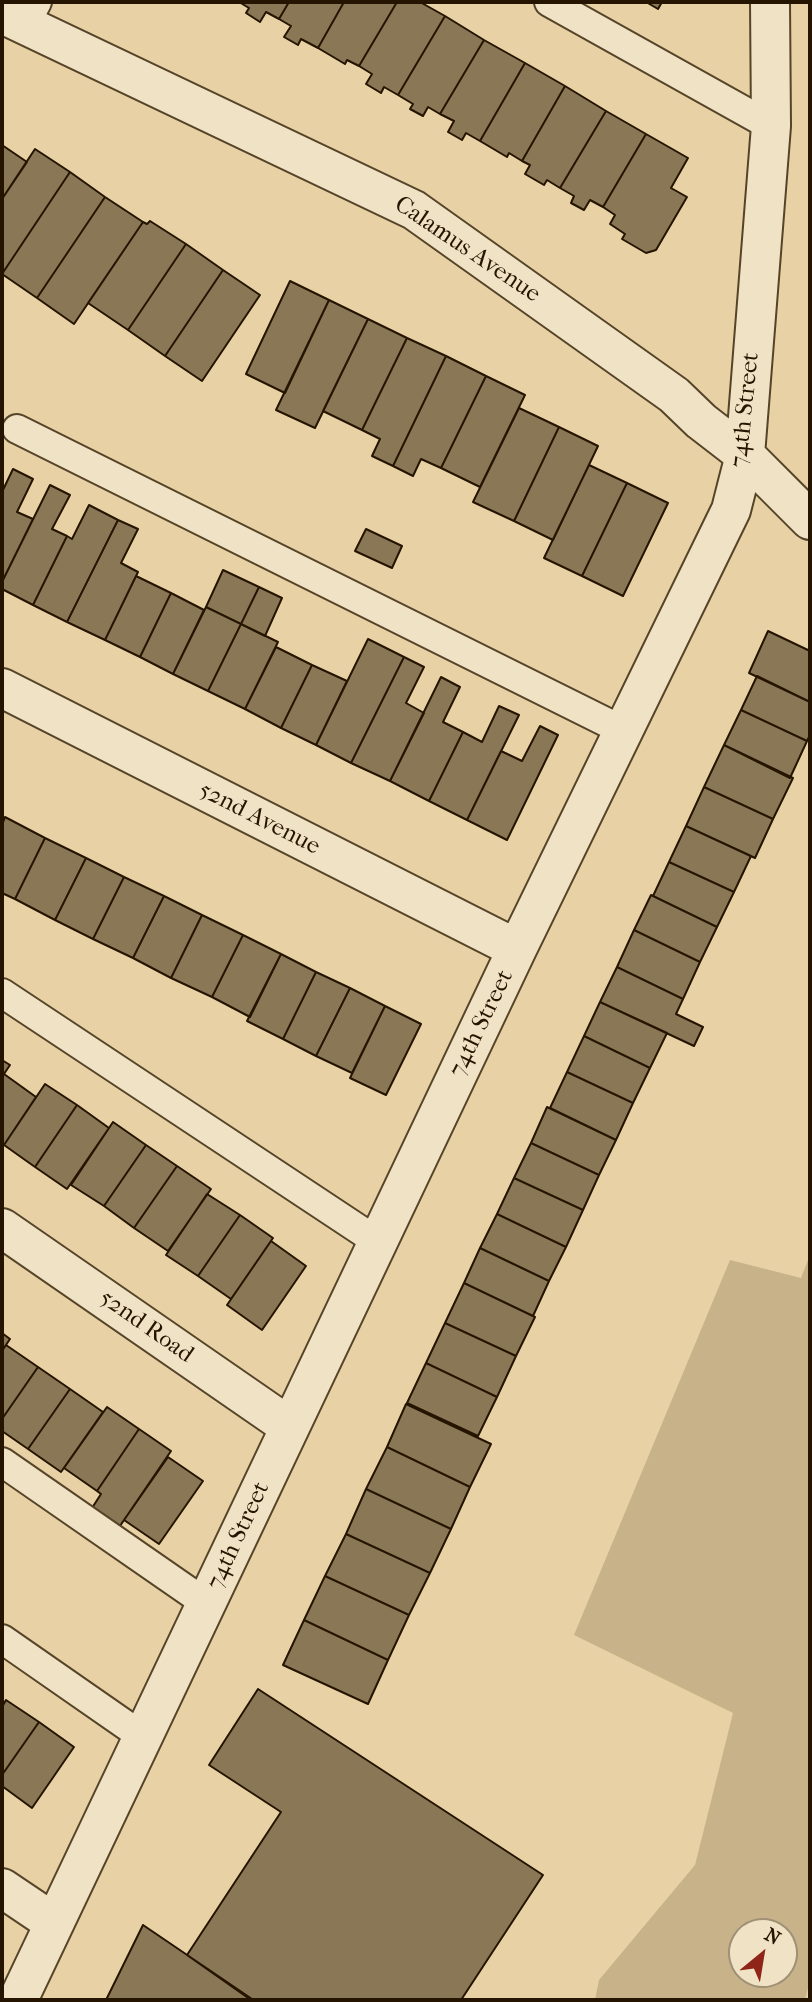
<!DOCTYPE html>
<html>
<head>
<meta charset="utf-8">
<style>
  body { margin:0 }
  #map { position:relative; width:812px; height:2002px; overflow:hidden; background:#e8d2a5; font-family:"IM FELL French Canon",serif }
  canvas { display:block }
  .frame { position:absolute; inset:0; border:4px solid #251400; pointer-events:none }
  .north { position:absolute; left:728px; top:1918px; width:70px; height:70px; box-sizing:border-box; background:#f0e2c4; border:2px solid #9f9076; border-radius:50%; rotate:30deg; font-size:19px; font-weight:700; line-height:28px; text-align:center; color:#251400 }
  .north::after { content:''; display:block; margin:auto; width:24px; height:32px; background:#8f2418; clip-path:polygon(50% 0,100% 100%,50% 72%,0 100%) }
</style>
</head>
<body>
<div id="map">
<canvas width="812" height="2002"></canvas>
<div class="frame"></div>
<div class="north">N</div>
</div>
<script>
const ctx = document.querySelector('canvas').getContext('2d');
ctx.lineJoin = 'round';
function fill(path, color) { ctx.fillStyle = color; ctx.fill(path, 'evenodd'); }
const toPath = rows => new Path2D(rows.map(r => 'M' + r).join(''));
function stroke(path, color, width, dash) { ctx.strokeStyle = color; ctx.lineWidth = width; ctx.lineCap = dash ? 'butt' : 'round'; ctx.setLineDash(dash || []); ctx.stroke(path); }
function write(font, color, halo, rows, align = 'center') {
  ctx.font = font + ' "IM FELL French Canon",serif'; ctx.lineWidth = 5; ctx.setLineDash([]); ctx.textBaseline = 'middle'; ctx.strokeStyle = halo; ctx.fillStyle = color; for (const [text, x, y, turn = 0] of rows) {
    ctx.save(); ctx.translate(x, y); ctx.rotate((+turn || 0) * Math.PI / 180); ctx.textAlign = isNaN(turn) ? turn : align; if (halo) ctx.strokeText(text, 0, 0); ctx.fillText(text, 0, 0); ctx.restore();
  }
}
const green = toPath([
  [810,1255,810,1980,805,2000,595,2000,599,1980,695,1865,733,1713,574,1635,730,1260,801,1278],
  [742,1932,784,1932,784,1974,742,1974]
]);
const building = toPath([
  [239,2,289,2,279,19,266,12,260,22,246,13,249,8,239,2],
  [289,2,344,2,318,48,301,39,298,45,284,37,291,26,279,19,289,2],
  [344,2,397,2,359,66,347,60,345,64,318,48,344,2],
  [397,2,420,2,445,16,398,95,384,87,381,93,366,84,372,74,359,66,397,2],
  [646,2,662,2,658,9,646,2],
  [445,16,484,40,440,114,428,107,423,116,410,109,413,104,398,95,445,16],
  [484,40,525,63,480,141,466,133,462,140,448,132,454,121,440,114,484,40],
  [525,63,565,86,522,161,509,153,507,157,480,141,525,63],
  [565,86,606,111,560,188,547,180,544,185,525,174,530,165,522,161,565,86],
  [606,111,646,134,603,207,590,200,584,210,571,203,574,196,560,188,606,111],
  [646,134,688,158,671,188,687,197,656,250,646,253,622,239,625,234,610,224,615,215,603,207,646,134],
  [2,145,27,162,2,199,2,145],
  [35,149,70,172,2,274,2,199,35,149],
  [70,172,105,197,37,298,2,274,70,172],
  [105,197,143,222,74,324,37,298,105,197],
  [150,221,186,244,128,330,88,303,143,222,147,224,150,221],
  [186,244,223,270,165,356,128,330,186,244],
  [223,270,260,295,202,381,165,356,223,270],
  [290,281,329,300,285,393,246,374,290,281],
  [329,300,368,319,315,428,276,410,329,300],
  [368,319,407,338,362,430,323,411,368,319],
  [407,338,446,356,393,466,372,456,380,439,362,430,407,338],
  [446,356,486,376,441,468,421,459,413,476,393,466,446,356],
  [486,376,525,395,480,487,441,468,486,376],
  [519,408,559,427,514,521,473,502,519,408],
  [559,427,598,446,553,540,514,521,559,427],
  [589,465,627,483,582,576,544,558,589,465],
  [13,469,33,479,17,512,33,519,2,582,2,492,13,469],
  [627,483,668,503,623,596,582,576,627,483],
  [50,485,70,495,52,529,67,536,33,605,2,589,2,582,50,485],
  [89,505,118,520,67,622,33,605,67,536,72,539,89,505],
  [118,520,138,529,121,563,138,572,105,640,67,622,118,520],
  [366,529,402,546,392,568,355,551,366,529],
  [223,570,259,587,241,624,206,607,223,570],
  [136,576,171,593,140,657,105,640,136,576],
  [259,587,282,598,265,636,241,624,259,587],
  [171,593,204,610,173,674,140,657,171,593],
  [206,607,241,624,208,691,173,674,206,607],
  [241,624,278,642,245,709,208,691,241,624],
  [768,631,810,651,810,702,749,673,768,631],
  [368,639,404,657,351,763,316,745,368,639],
  [276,647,312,665,281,728,245,709,276,647],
  [404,657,424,667,406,703,424,713,390,781,351,763,404,657],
  [312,665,347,681,316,745,281,728,312,665],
  [757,676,810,702,810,735,807,741,741,710,757,676],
  [441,677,460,687,443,722,463,732,429,801,390,781,441,677],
  [499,706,519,715,467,820,429,801,463,732,482,742,499,706],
  [741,710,807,741,790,778,724,745,741,710],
  [540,726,558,735,507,840,467,820,501,751,522,761,540,726],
  [724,745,793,778,773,819,704,787,724,745],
  [704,787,773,819,755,858,686,826,704,787],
  [5,817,45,838,15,899,2,893,2,825,5,817],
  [686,826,751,856,734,892,669,862,686,826],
  [45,838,86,858,55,920,15,899,45,838],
  [86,858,124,877,93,939,55,920,86,858],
  [669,862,734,892,717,927,653,896,669,862],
  [124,877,164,896,133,958,93,939,124,877],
  [651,895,717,927,700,962,634,930,651,895],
  [164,896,202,915,171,978,133,958,164,896],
  [202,915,243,935,212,997,171,978,202,915],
  [634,930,700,962,683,999,617,967,634,930],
  [243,935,281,954,250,1017,212,997,243,935],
  [281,954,316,972,283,1039,247,1021,281,954],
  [617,967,683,999,676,1014,703,1027,694,1046,600,1002,617,967],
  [316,972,350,988,316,1056,283,1039,316,972],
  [350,988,385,1006,352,1073,316,1056,350,988],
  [600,1002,667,1033,650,1068,584,1036,600,1002],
  [385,1006,421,1024,386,1095,350,1078,385,1006],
  [584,1036,650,1068,633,1103,567,1072,584,1036],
  [2,1060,10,1065,2,1077,2,1060],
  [567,1072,633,1103,616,1140,550,1108,567,1072],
  [4,1074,36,1097,4,1145,2,1144,2,1077,4,1074],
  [45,1084,77,1105,35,1167,4,1145,45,1084],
  [77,1105,109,1128,67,1189,35,1167,77,1105],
  [547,1107,616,1140,599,1175,531,1143,547,1107],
  [113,1122,146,1145,104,1206,71,1185,113,1122],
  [531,1143,599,1175,583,1210,514,1178,531,1143],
  [146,1145,177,1166,134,1228,104,1206,146,1145],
  [177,1166,211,1189,168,1251,134,1228,177,1166],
  [514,1178,583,1210,566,1247,497,1214,514,1178],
  [207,1194,240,1215,198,1276,166,1255,207,1194],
  [497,1214,566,1247,549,1281,480,1248,497,1214],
  [240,1215,273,1238,231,1299,198,1276,240,1215],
  [271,1241,306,1266,262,1330,227,1305,271,1241],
  [480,1248,549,1281,533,1316,464,1283,480,1248],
  [464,1283,535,1317,516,1356,445,1323,464,1283],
  [445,1323,516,1356,497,1397,426,1363,445,1323],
  [2,1333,10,1339,2,1351,2,1333],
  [6,1345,38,1367,2,1419,2,1351,6,1345],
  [426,1363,497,1397,478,1436,407,1403,426,1363],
  [38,1367,70,1389,28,1449,2,1431,2,1419,38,1367],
  [70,1389,103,1412,61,1472,28,1449,70,1389],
  [406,1404,491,1444,470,1487,387,1447,406,1404],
  [107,1407,139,1429,97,1491,64,1468,107,1407],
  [139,1429,171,1451,120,1526,92,1508,101,1494,97,1491,139,1429],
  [387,1447,470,1487,451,1529,366,1489,387,1447],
  [168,1457,203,1481,159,1544,124,1520,168,1457],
  [366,1489,451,1529,430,1573,346,1534,366,1489],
  [346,1534,430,1573,409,1615,325,1576,346,1534],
  [325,1576,409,1615,388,1660,304,1620,325,1576],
  [304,1620,388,1660,368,1704,283,1665,304,1620],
  [258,1689,543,1875,461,2000,251,2000,187,1955,281,1812,209,1765,258,1689],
  [6,1700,39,1722,2,1775,2,1707,6,1700],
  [39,1722,74,1747,32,1808,2,1786,2,1775,39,1722],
  [143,1925,252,1999,251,2000,106,2000,143,1925]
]);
const lane = toPath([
  [549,2,771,126],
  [24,26,37,2],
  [17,429,622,730],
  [2,993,378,1242],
  [2,1462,207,1604],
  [2,1639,143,1737]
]);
const street = toPath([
  [2,14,414,210,674,395,701,421,745,455,810,520],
  [2,688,517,949],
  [2,1228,290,1427],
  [2,1888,54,1923],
  [18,2000,517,949,731,510,745,455,771,126,770,2]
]);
const streetNames = [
  ["Calamus Avenue",467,250,34],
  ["74th Street",746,410,-84],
  ["52nd Avenue",259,819,27],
  ["74th Street",482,1024,-64],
  ["52nd Road",146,1327,35],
  ["74th Street",239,1536,-65]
];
fill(green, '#c7b289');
fill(building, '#8a7756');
stroke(building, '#251400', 2);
stroke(lane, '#564429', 32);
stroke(street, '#564429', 42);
stroke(lane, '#f0e2c4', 28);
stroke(street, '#f0e2c4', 38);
write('24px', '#251400', '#f0e2c4', streetNames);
</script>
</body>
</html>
